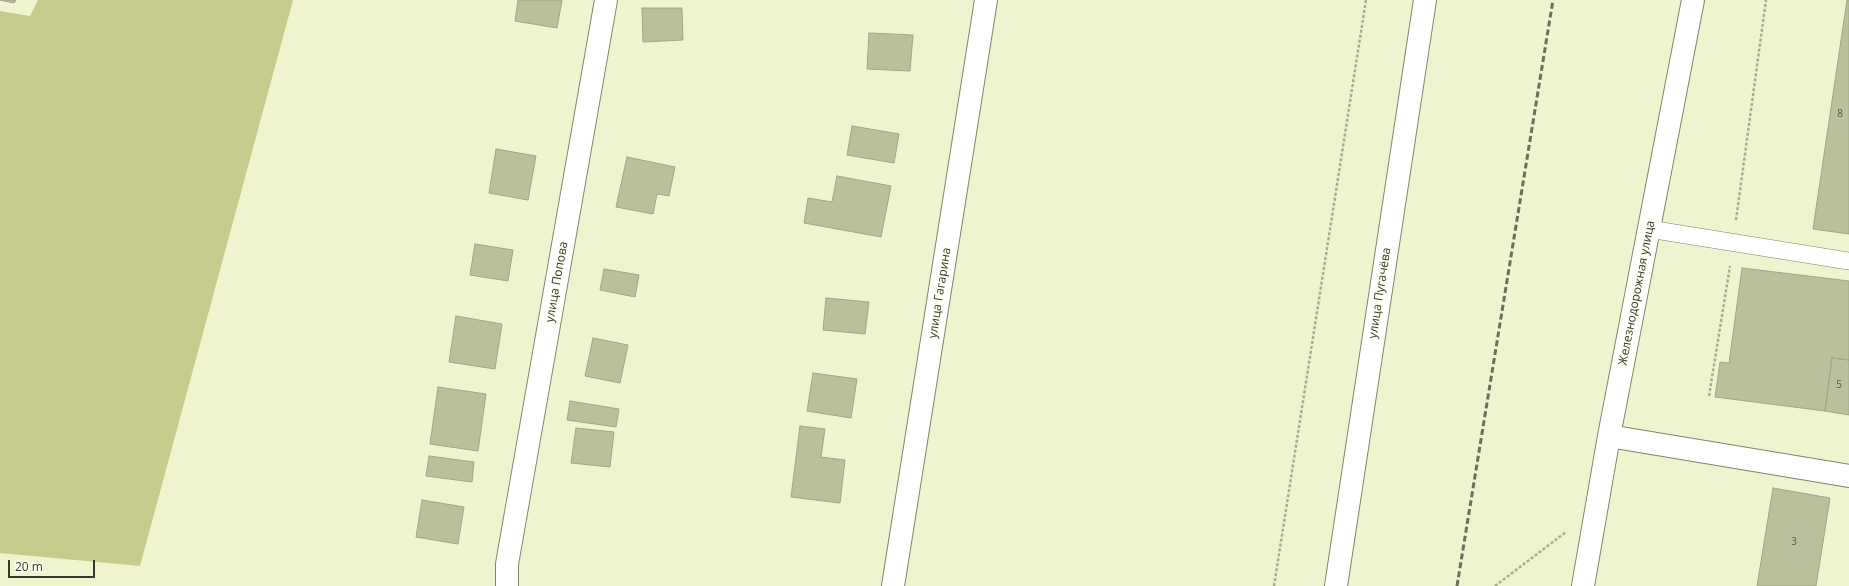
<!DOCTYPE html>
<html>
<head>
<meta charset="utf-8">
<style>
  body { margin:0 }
  #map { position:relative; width:1849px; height:586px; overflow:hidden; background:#eff4cf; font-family:"Open Sans",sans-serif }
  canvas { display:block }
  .scale { position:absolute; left:8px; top:560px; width:87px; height:18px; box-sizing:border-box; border:2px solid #37392a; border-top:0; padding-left:5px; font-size:12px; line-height:14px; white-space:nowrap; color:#37392a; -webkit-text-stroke:3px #fcfef0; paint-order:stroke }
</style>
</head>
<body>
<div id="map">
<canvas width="1849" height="586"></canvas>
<div class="scale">20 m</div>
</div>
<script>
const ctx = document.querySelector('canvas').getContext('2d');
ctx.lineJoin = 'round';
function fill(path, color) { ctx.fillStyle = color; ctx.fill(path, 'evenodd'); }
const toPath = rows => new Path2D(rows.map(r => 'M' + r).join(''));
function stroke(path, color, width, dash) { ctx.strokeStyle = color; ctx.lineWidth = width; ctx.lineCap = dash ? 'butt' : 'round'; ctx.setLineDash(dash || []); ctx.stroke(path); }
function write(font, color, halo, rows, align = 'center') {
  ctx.font = font + ' "Open Sans",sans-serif'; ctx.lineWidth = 3; ctx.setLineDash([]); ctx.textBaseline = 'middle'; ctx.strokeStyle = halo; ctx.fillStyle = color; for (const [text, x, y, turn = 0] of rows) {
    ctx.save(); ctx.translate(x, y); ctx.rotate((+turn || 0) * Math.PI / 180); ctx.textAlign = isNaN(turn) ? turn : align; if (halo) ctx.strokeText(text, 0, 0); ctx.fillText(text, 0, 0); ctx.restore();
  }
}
const green = toPath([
  [38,0,293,0,140,566,0,553,0,11,30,16]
]);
const building = toPath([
  [0,0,16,0,14,3,0,0],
  [518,0,562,0,557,28,515,21,518,0],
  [1847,0,1849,0,1849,234,1813,229,1847,0],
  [642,8,682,8,683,40,643,42,642,8],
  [869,33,913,35,910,71,867,69,869,33],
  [852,126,899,134,894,163,847,155,852,126],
  [496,149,536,156,528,200,489,193,496,149],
  [627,157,675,167,669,196,657,194,653,214,616,207,627,157],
  [837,176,891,186,881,237,804,223,808,198,832,202,837,176],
  [475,244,513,250,508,281,470,275,475,244],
  [1742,268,1849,281,1849,360,1832,358,1825,411,1715,397,1720,362,1729,363,1742,268],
  [604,269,639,275,635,297,600,290,604,269],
  [826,298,869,302,865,334,823,330,826,298],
  [456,316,502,324,495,369,449,362,456,316],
  [593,338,628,345,620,383,585,376,593,338],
  [1832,358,1849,360,1849,415,1825,411,1832,358],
  [813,373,857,379,851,418,807,411,813,373],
  [438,387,486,394,478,451,430,444,438,387],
  [570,401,619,409,616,427,567,420,570,401],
  [800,426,825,429,821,457,845,460,840,503,791,497,800,426],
  [576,428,614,432,610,467,571,463,576,428],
  [429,456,474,462,472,482,426,476,429,456],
  [1773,488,1830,498,1816,586,1757,586,1773,488],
  [422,500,464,507,458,544,416,537,422,500]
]);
const path = toPath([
  [1736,220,1766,0],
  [1709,396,1730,266],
  [1274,586,1366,0],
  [1495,586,1566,532]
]);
const service = toPath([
  [1649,229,1849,261]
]);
const minor = toPath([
  [1609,436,1849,476],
  [507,586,507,564,606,0],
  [893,586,986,0],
  [1583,586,1609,436,1693,0]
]);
const tertiary = toPath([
  [1336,586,1425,0]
]);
const rail = toPath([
  [1457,586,1553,0]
]);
const numberNames = [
  ["8",1840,114],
  ["5",1839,385],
  ["3",1794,542]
];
const streetNames = [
  ["улица Попова",557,282,-80],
  ["улица Гагарина",940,293,-81],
  ["улица Пугачёва",1380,293,-81],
  ["Железнодорожная улица",1637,293,-79]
];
fill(green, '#c5cc8e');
fill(building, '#bbbf9d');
stroke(building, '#a2a684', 1);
stroke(service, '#818564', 18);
stroke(minor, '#818564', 24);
stroke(tertiary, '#818564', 24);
stroke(path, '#a8ac90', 2.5, [3, 2]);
stroke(service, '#fff', 17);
stroke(minor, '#fff', 22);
stroke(tertiary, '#fff', 22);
stroke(rail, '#6c6f5a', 3, [6, 3]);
write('10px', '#585a47', null, numberNames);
write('12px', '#37392a', '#fcfef0', streetNames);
</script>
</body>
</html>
